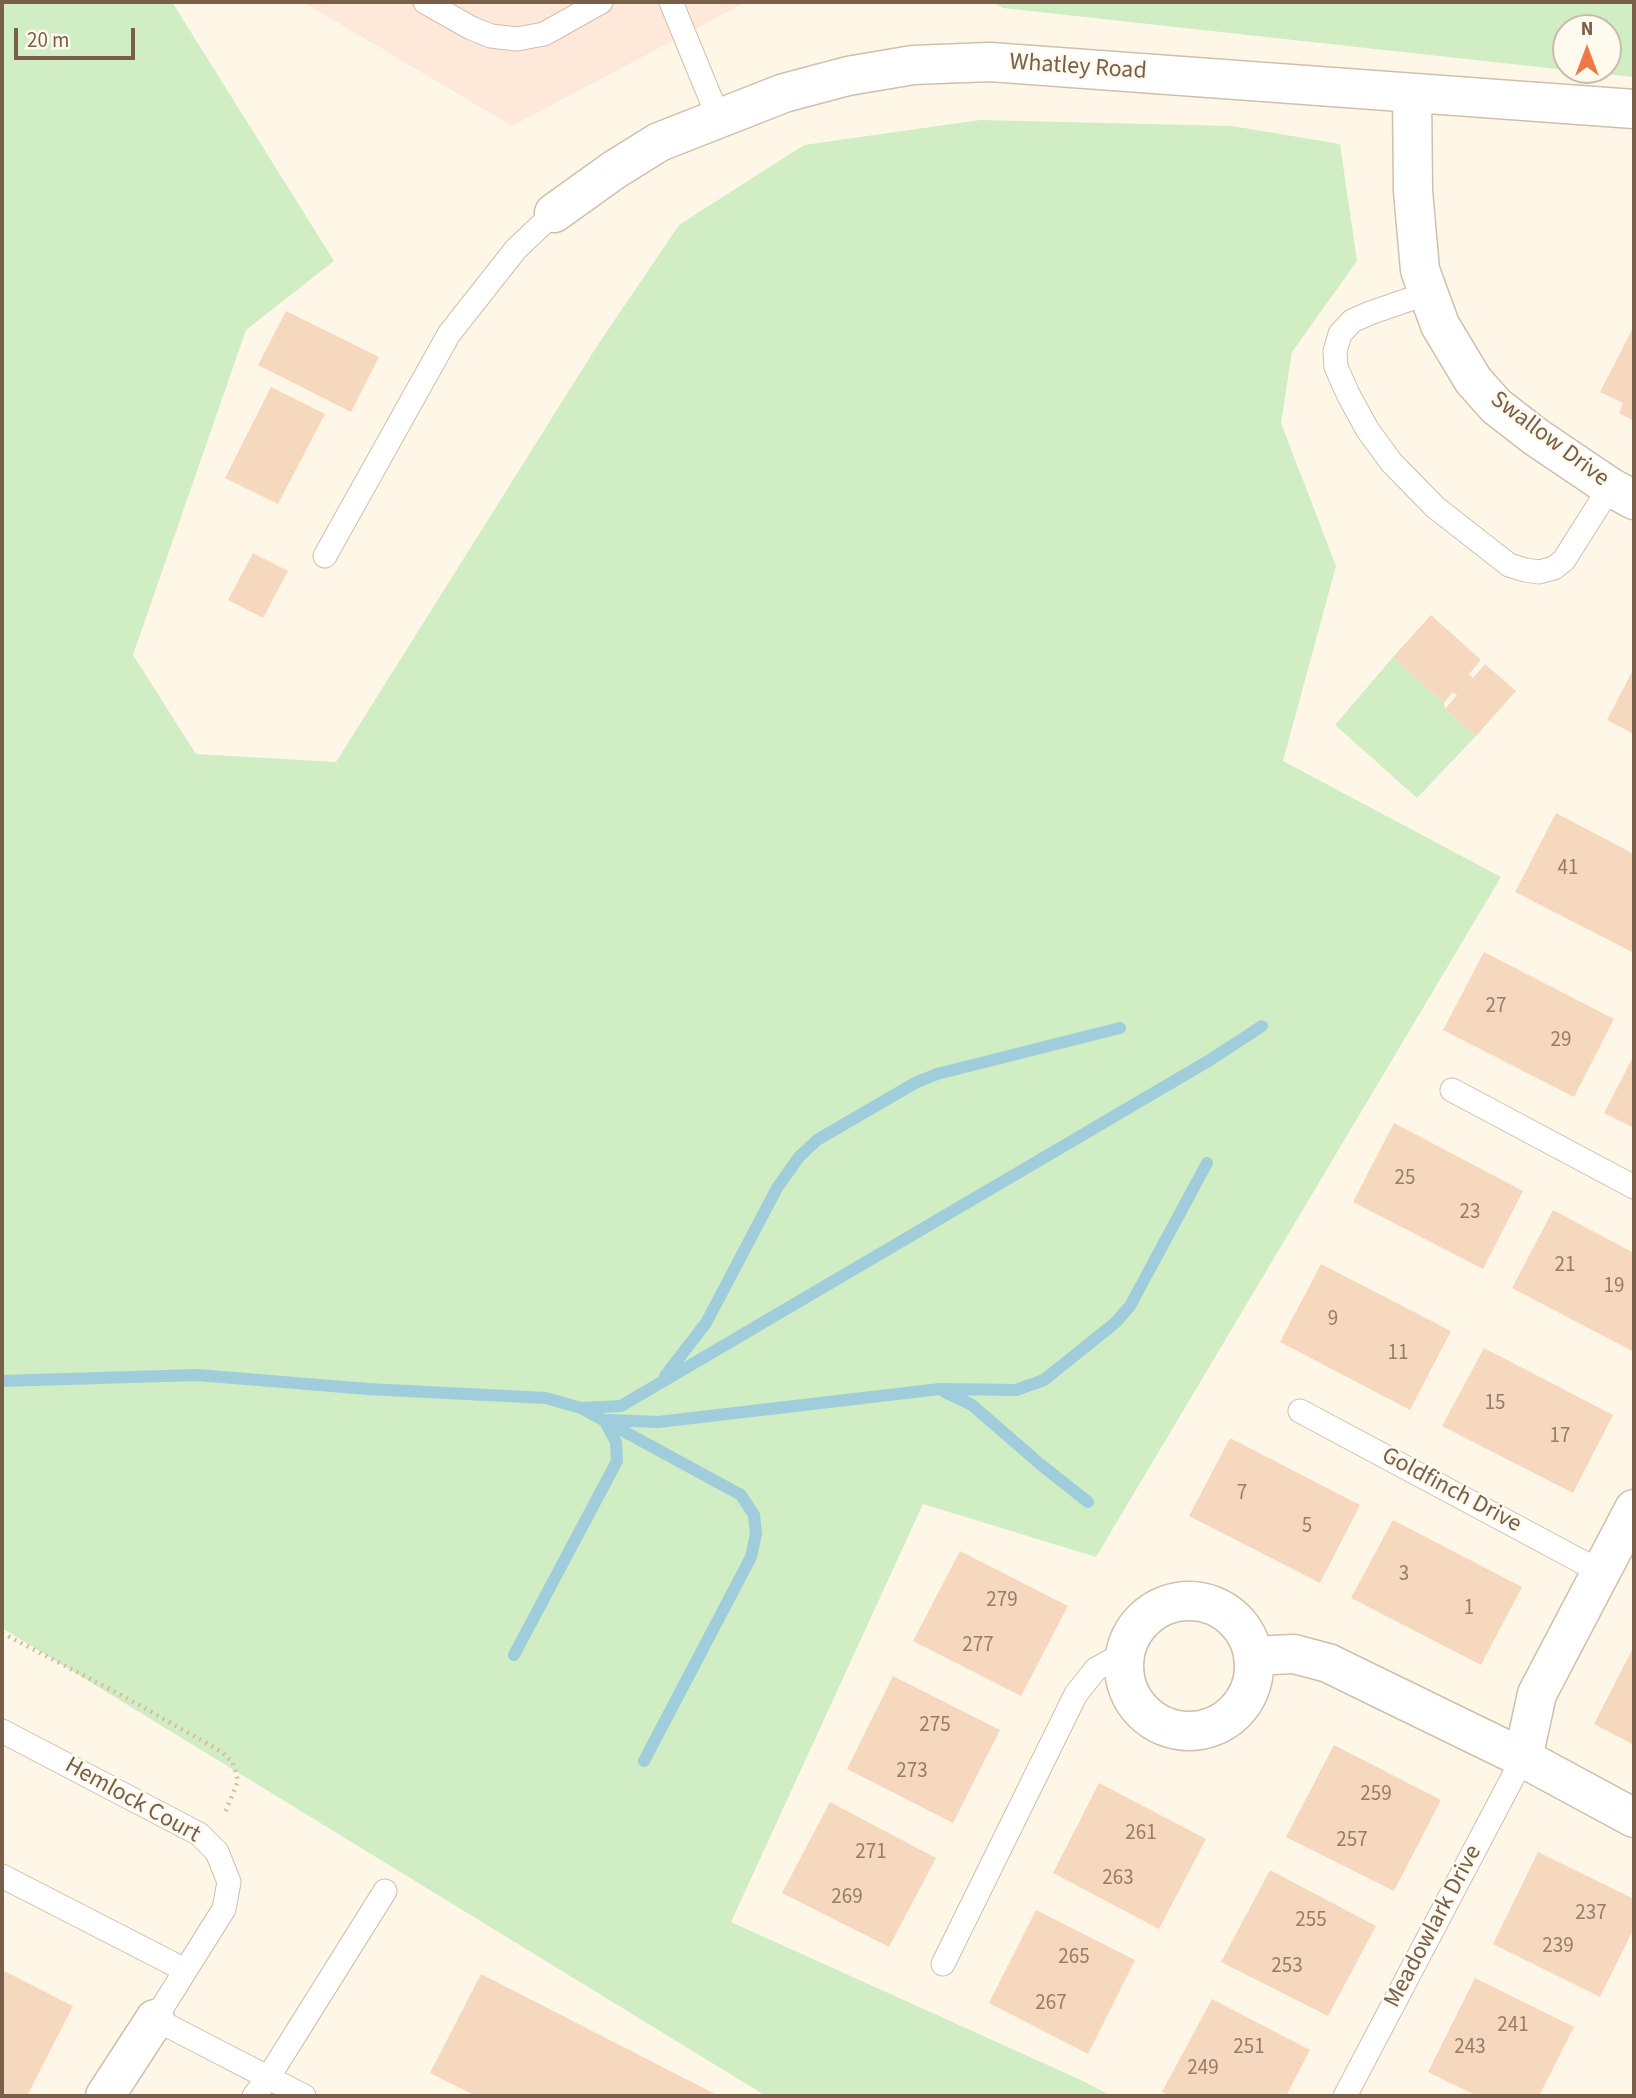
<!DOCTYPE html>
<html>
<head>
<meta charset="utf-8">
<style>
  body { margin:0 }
  #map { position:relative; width:1636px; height:2098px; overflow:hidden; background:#fef7e7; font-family:"Source Sans 3",sans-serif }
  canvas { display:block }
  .frame { position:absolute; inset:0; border:4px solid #795e49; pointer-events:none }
  .north { position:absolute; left:1552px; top:14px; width:70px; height:70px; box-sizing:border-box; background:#fffaee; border:2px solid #c9bcac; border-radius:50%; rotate:0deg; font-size:19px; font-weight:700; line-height:28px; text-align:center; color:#795e49 }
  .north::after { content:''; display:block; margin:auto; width:24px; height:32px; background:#ee7946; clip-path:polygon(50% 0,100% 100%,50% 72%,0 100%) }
  .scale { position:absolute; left:14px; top:28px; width:121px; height:32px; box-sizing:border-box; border:4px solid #795e49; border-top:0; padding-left:9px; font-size:21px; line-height:24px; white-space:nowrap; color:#795e49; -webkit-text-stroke:5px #fffaee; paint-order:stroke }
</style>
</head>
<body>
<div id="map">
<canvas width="1636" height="2098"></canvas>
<div class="frame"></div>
<div class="north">N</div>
<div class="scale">20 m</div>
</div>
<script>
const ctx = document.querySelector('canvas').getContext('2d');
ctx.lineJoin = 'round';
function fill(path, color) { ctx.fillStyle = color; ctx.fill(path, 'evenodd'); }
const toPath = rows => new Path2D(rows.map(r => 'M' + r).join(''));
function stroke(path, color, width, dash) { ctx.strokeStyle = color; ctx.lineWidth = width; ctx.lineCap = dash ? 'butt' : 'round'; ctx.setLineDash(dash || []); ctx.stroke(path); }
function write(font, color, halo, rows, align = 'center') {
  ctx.font = font + ' "Source Sans 3",sans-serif'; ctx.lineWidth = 5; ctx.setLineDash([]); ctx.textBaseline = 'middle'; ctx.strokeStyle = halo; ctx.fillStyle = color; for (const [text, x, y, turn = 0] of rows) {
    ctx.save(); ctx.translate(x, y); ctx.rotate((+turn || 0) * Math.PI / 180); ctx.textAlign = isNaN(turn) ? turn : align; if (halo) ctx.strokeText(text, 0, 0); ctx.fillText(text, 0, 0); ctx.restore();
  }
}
const commercial = toPath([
  [303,2,746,2,512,126]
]);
const green = toPath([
  [2,2,172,2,334,261,246,330,133,655,196,754,336,762,597,346,679,225,804,145,980,120,1232,126,1340,144,1357,261,1292,352,1281,423,1336,566,1283,761,1501,877,1096,1557,923,1504,731,1922,1083,2081,1111,2096,766,2096,2,1628],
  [991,2,1634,2,1634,77,1570,70,1608,70,1608,28,1566,28,1566,70,1003,8],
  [1393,657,1444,703,1445,709,1476,736,1417,798,1335,725]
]);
const stream = toPath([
  [665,1376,706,1323,777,1188,799,1157,817,1140,915,1083,937,1074,1120,1028],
  [2,1381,197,1375,368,1389,546,1398,581,1408,741,1495,754,1515,756,1534,751,1557,644,1761],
  [945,1392,972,1405,1040,1464,1088,1502],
  [582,1408,621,1406,1210,1060,1262,1026],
  [607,1420,658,1422,940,1389,1016,1390,1044,1380,1115,1323,1130,1306,1207,1163],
  [514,1655,617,1461,616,1442,604,1420]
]);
const building = toPath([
  [286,311,379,357,351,412,258,365],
  [1634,326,1634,421,1619,413,1623,403,1600,392],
  [271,387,325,414,278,504,225,478],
  [253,553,288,571,263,618,228,600],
  [1431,615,1481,660,1469,674,1473,678,1485,664,1516,691,1476,736,1445,709,1457,695,1453,692,1444,703,1393,657],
  [1634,668,1634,734,1607,720],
  [1556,813,1634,854,1634,953,1515,892],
  [1484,952,1614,1019,1574,1097,1443,1030],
  [1634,1055,1634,1128,1604,1113],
  [1394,1123,1523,1191,1483,1269,1353,1202],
  [1553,1210,1634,1253,1634,1352,1512,1288],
  [1321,1264,1451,1331,1410,1410,1280,1342],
  [1484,1348,1613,1415,1573,1493,1442,1426],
  [1230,1438,1360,1505,1320,1583,1189,1516],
  [1393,1520,1522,1587,1481,1665,1351,1598],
  [960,1551,1068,1606,1021,1696,913,1641],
  [1634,1646,1634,1745,1594,1724],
  [893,1676,1000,1730,953,1823,847,1769],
  [1334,1745,1441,1800,1394,1891,1286,1837],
  [1099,1783,1206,1839,1159,1929,1053,1873],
  [830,1802,936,1858,889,1947,782,1893],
  [1538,1852,1634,1899,1634,1928,1600,1997,1493,1944],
  [1270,1870,1376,1926,1328,2016,1221,1962],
  [1036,1910,1135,1960,1088,2054,989,2003],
  [2,1970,73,2006,27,2096,6,2096,2,2094],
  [481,1974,719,2096,476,2096,430,2073],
  [1475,1978,1574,2027,1539,2096,1477,2096,1428,2072],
  [1212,1999,1310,2050,1286,2096,1170,2096,1162,2092]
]);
const path = toPath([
  [2,1633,123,1696,222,1752,233,1763,238,1781,224,1815]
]);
const service = toPath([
  [425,2,471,28,491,36,517,39,544,34,601,2],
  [671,2,719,119],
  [1428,293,1370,313,1352,321,1340,334,1335,351,1336,367,1348,394,1367,429,1391,462,1435,507,1509,565,1525,570,1539,572,1554,568,1564,560,1610,487],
  [325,556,449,334,516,249,554,213],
  [1452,1090,1634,1187],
  [1300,1411,1601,1572],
  [2,1731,199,1834,217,1852,229,1882,224,1909,155,2019,304,2096],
  [2,1876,185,1970],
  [943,1964,1076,1694,1096,1669,1125,1653],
  [254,2096,268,2078,385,1891],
  [1345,2096,1523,1758]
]);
const minor = toPath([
  [1412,93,1413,191,1420,270,1440,325,1473,380,1496,406,1536,437,1610,487,1634,500],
  [554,213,614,170,659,142,784,93,848,76,913,65,990,62,1634,109],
  '1124 1666a65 65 0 1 1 130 0a65 65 0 1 1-130 0Z',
  [1253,1656,1294,1654,1328,1663,1523,1758,1634,1818],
  [1523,1758,1537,1694,1634,1509],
  [105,2096,155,2019]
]);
const numberNames = [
  ["41",1568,869],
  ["27",1496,1007],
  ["29",1561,1041],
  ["25",1405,1179],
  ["23",1470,1213],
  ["21",1565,1266],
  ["19",1614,1287],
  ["9",1333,1320],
  ["11",1398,1354],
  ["15",1495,1404],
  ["17",1560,1437],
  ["7",1242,1494],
  ["5",1307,1527],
  ["3",1404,1575],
  ["279",1002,1601],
  ["1",1469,1609],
  ["277",978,1646],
  ["275",935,1726],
  ["273",912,1772],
  ["259",1376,1795],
  ["261",1141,1834],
  ["257",1352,1841],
  ["271",871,1853],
  ["263",1118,1879],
  ["269",847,1898],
  ["237",1591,1914],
  ["255",1311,1921],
  ["239",1558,1947],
  ["265",1074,1958],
  ["253",1287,1967],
  ["267",1051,2004],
  ["241",1513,2026],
  ["251",1249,2048],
  ["243",1470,2048],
  ["249",1203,2069]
];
const streetNames = [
  ["Whatley Road",1078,68,4],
  ["Swallow Drive",1549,440,37],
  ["Goldfinch Drive",1451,1491,28],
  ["Hemlock Court",132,1801,29],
  ["Meadowlark Drive",1434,1927,-62]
];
fill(commercial, '#fee8da');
fill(green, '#d1edc4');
stroke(stream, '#9fcddb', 12);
fill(building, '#f5d8bd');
stroke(service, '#d0bfab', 25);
stroke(minor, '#d0bfab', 41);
stroke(path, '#dabb9f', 4.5, [2, 5]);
stroke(service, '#fff', 23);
stroke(minor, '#fff', 38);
write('21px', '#987c66', null, numberNames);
write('24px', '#795e49', '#fffaee', streetNames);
</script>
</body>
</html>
